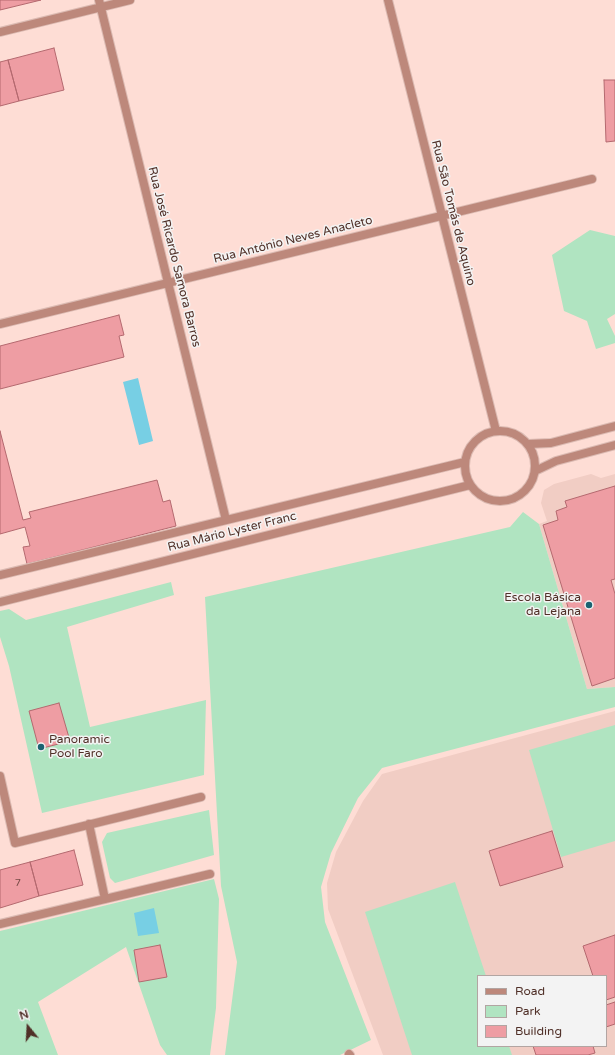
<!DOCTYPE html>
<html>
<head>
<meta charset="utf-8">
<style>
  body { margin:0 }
  #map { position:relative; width:615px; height:1055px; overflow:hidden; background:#feddd5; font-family:"Varela Round",sans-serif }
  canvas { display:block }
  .legend { position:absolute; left:477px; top:975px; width:130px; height:72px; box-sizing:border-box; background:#f3f3f3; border:1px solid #b2a5a2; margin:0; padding:5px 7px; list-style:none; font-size:12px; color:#503028 }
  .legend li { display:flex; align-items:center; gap:8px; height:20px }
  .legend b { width:20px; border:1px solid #b2a5a2 }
  .north { position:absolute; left:8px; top:1007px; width:40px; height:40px; -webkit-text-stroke:3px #f3f3f3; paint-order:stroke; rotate:342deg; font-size:11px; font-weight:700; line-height:16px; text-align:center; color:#503028 }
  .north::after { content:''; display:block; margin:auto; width:14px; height:18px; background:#503028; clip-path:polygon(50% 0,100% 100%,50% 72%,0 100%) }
</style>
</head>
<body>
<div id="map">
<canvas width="615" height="1055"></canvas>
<ul class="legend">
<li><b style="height:5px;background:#bd887b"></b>Road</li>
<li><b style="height:11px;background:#b0e4c1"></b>Park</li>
<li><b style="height:11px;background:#ee9da3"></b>Building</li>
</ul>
<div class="north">N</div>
</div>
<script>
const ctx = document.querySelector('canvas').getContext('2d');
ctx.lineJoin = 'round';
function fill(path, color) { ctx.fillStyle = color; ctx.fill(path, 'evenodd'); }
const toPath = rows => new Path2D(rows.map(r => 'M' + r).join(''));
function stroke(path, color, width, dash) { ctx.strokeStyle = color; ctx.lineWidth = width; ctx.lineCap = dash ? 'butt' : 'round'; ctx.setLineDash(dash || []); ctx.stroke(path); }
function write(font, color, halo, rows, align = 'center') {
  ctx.font = font + ' "Varela Round",sans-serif'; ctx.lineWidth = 3; ctx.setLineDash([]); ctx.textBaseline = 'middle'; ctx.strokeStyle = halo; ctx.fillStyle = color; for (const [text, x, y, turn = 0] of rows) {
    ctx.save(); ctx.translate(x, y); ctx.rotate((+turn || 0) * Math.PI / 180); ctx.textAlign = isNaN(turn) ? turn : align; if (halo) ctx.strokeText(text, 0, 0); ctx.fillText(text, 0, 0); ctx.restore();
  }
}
const built = toPath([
  [591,474,601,478,615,474,615,687,587,689,539,524,547,521,541,503,544,490,554,484],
  [615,711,615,1055,383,1055,328,909,327,883,336,852,363,801,382,774],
  [478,976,606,976,606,1046,478,1046]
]);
const green = toPath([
  [590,230,615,236,615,314,607,319,615,336,615,343,596,349,587,321,564,311,552,255],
  [523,512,539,524,587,689,615,687,615,707,382,768,358,798,331,853,321,887,325,922,371,1040,340,1055,225,1055,237,962,221,886,205,597,510,527],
  [171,582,174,595,67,627,90,727,206,700,204,775,42,813,9,666,0,637,0,611,9,609,26,620],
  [615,725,615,841,561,857,529,750],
  [209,810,214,855,115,883,110,878,102,842,107,833],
  [214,879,219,899,216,1008,210,1055,167,1055,160,1045,126,947,38,1002,58,1055,0,1055,0,931],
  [455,882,486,976,478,976,478,1046,509,1046,512,1055,412,1055,365,912]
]);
const water = toPath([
  [138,378,153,441,139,445,123,382],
  [154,908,159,933,138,936,134,913]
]);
const building = toPath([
  [0,0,41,0,0,10,0,0],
  [54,48,64,90,19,101,8,60,54,48],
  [8,60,19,101,0,106,0,62,8,60],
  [604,80,615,80,615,141,606,142,604,80],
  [119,315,124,335,119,336,124,357,0,389,0,346,119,315],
  [0,431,23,520,31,518,29,512,157,480,163,502,170,500,176,526,27,564,23,547,30,546,25,527,0,534,0,431],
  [615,486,615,579,611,580,615,594,615,678,592,686,543,525,558,520,556,511,567,507,565,501,615,486],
  [59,703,70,741,39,749,29,711,59,703],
  [552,831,563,867,500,886,489,851,552,831],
  [74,850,83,885,39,896,30,862,74,850],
  [30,862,39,896,0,908,0,870,30,862],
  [615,935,615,997,606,1000,606,976,593,976,583,946,615,935],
  [160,945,167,977,139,982,134,950,160,945],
  [615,1002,615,1024,606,1027,606,1005,615,1002],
  [533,1046,593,1046,595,1053,588,1055,536,1055,533,1046]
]);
const street = toPath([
  [99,0,226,520],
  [388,0,496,431],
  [0,32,130,0],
  [0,324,592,179],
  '465 466a35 35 0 1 1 70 0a35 35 0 1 1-70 0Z',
  [528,444,551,443,615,426],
  [535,471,556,461,615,445],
  [0,575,465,462],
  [0,602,470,485],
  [0,776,15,843,201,797],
  [89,824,105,899],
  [0,924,210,874],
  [349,1054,350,1055]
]);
const markers = [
  [589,605,4,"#1a6271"],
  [41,747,4,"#1a6271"]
];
const numberNames = [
  ["7",18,883]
];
const streetNames = [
  ["Rua São Tomás de Aquino",453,213,76],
  ["Rua António Neves Anacleto",293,240,-14],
  ["Rua José Ricardo Samora Barros",174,257,76],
  ["Rua Mário Lyster Franc",232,532,-14]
];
const poiNames = [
  ["Escola Básica",581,598],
  ["da Lejana",581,612],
  ["Panoramic",49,740,"left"],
  ["Pool Faro",49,754,"left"]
];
fill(built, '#f1cdc4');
fill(green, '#b0e4c1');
fill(water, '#77cfe4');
fill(building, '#ee9da3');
stroke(building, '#b4696f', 1);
stroke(street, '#dbbab2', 10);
stroke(street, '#bd887b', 8);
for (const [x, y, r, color] of markers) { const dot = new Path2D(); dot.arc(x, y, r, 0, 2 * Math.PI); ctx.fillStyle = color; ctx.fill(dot); stroke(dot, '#f3f3f3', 1.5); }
write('10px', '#784b47', null, numberNames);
write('12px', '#503028', '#f3f3f3', streetNames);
write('12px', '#503028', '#f3f3f3', poiNames, 'right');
</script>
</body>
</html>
